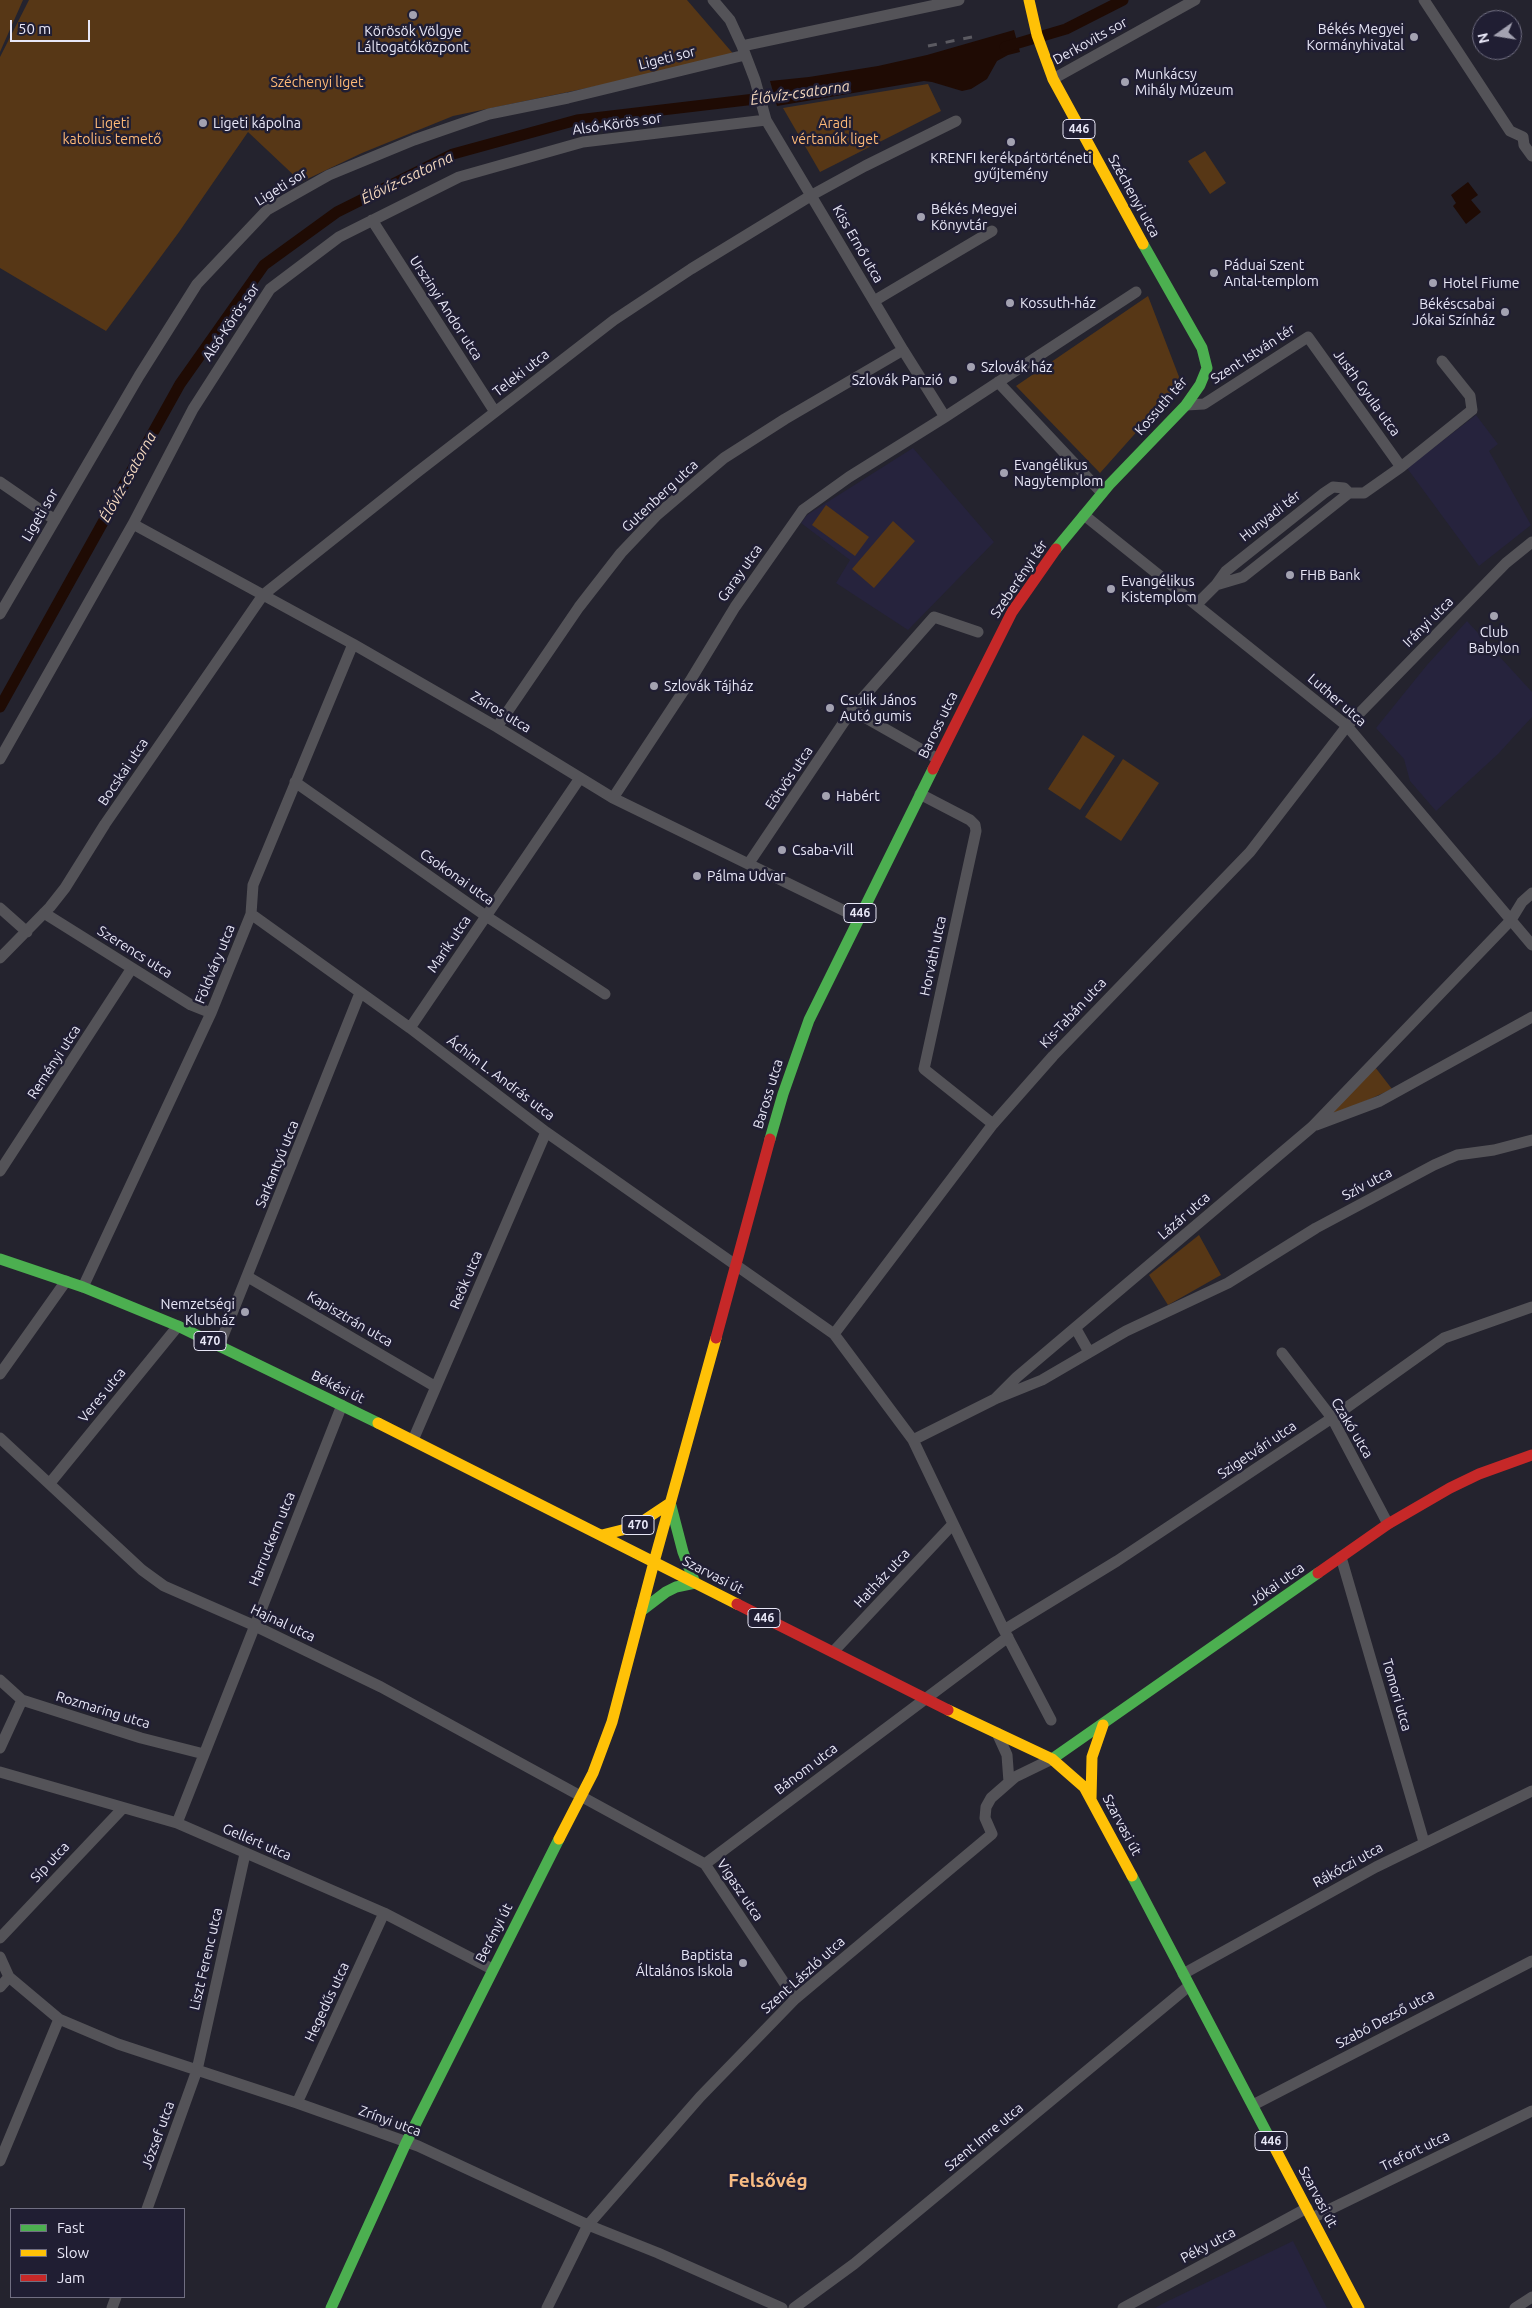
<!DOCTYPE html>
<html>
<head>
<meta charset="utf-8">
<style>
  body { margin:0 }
  #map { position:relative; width:1532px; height:2308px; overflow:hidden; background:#24232e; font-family:Ubuntu,sans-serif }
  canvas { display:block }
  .legend { position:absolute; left:10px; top:2208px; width:175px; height:90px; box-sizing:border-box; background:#201e33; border:1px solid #706e81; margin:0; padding:6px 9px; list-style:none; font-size:15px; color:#e8e7f7 }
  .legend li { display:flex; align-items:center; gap:10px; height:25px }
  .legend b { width:25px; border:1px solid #706e81 }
  .north { position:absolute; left:1472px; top:10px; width:50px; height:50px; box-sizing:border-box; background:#201e33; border:1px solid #706e81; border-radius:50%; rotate:257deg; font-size:14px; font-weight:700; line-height:20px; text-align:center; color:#e8e7f7 }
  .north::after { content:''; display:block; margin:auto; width:18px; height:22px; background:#a3a2b1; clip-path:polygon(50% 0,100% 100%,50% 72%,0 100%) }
  .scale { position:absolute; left:10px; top:20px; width:80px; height:22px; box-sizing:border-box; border:2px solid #e8e7f7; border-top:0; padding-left:6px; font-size:15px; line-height:18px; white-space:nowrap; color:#e8e7f7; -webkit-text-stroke:4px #201e33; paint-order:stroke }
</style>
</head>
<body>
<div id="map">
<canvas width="1532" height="2308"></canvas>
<ul class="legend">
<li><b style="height:6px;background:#4caf50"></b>Fast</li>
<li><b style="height:6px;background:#ffc107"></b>Slow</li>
<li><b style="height:6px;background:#c62828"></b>Jam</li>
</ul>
<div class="north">N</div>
<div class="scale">50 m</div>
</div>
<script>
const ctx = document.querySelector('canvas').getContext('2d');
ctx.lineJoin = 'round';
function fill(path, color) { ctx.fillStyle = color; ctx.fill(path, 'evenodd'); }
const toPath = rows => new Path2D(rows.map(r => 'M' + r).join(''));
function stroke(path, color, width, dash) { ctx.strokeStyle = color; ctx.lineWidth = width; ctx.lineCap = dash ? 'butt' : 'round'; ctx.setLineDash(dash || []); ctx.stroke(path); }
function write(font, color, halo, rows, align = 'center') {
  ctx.font = font + ' Ubuntu,sans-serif'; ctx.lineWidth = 5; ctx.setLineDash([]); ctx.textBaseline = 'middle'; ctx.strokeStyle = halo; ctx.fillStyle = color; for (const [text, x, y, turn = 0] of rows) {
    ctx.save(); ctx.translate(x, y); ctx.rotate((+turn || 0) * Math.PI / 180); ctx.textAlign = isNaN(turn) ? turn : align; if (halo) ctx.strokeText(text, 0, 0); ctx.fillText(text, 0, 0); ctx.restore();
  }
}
const built = toPath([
  [1476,415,1498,444,1489,451,1531,525,1479,566,1407,468],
  [913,448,994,542,908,630,836,583,850,560,801,523,807,515],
  [1467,621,1532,692,1532,717,1498,754,1436,811,1410,781,1404,759,1376,728,1427,665],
  [1293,2241,1327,2308,1155,2308,1168,2301]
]);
const green = toPath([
  [0,0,23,0,0,52],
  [29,0,687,0,736,57,453,116,362,153,301,182,248,132,179,232,106,331,0,268,0,57],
  [928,84,941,111,820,172,783,108],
  [1205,151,1226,183,1210,194,1188,161],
  [1148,296,1181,382,1100,473,1016,386],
  [826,505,869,537,855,556,812,525],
  [893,521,915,541,874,588,852,569],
  [1083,735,1115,756,1080,810,1048,789],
  [1123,759,1159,783,1121,841,1085,817],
  [1375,1067,1392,1089,1335,1115,1331,1111],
  [1199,1235,1221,1275,1168,1305,1149,1275]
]);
const water = toPath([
  [1014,30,1020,52,1008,55,997,61,987,79,971,89,962,91,932,82,924,81,777,106,770,81,809,77,878,66,927,55],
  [1468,182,1478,195,1471,200,1481,212,1466,224,1453,206,1456,203,1451,195]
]);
const canal = toPath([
  [1005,47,1066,29,1123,0],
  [0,707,180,384,264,265,337,212,453,154,577,120,789,95]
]);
const street = toPath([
  [713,0,730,20,742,46,755,80,766,120,903,350,945,417],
  [1424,0,1510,131,1523,137],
  [742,46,959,0],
  [1053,79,1195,0],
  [1523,137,1524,145,1532,156],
  [372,220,495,412],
  [874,301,992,231],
  [998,382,1102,493],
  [1186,405,1204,404,1308,337,1401,467],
  [0,482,55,520],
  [1084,515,1347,726,1532,945],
  [133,524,353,644,497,727,613,798,857,917],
  [1216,585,1243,577,1349,493,1364,493,1401,467,1472,410,1470,396,1442,361],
  [1197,604,1216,585,1226,571,1324,493,1333,487,1344,488,1349,493],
  [0,614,139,376,197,284,267,210,329,175,414,140,489,114,568,98,745,55],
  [852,710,934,617,978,632],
  [497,727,579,607,621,553,657,515,724,458,785,419,903,350],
  [0,759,133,524,193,409,270,289,339,237,459,177,583,142,766,120],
  [295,782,486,916,605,994],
  [920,794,970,820,975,825,976,831,924,1069,993,1124],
  [613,798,690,681,735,607,803,510,849,477,945,417,1136,292],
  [749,863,852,710,938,759],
  [0,908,27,932],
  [44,913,191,1005,211,1013],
  [251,914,410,1028,546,1132,834,1334,913,1440,1004,1630,1051,1720],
  [0,958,50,907,65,888,105,824,263,595,415,474,614,320,691,269,812,195,865,166,956,121],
  [410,1028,580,778],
  [1316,1125,1380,1101,1532,1017],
  [0,1171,132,968],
  [248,1277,436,1387],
  [83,1287,211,1013,251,914,253,885,353,644],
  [1076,1329,1089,1352],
  [834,1334,993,1124,1053,1056,1250,852,1347,726,1506,563,1532,542],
  [219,1346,360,993],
  [1282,1353,1332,1418,1388,1524],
  [0,1374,66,1281],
  [995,1399,1017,1377,1312,1127,1511,920,1522,902,1532,893],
  [0,1438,142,1570,164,1586,253,1625,381,1687,705,1864,795,1999],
  [413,1440,546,1132],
  [913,1440,995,1399,1042,1380,1126,1331,1228,1283,1316,1228,1434,1165,1457,1155,1494,1150,1532,1140],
  [50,1483,178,1326],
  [1341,1557,1424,1842],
  [1004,1630,1117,1561,1332,1418,1444,1338,1532,1307],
  [833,1652,953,1524],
  [0,1680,22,1700,141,1738,204,1754],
  [997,1733,1007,1755,1009,1782],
  [0,1748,22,1700],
  [0,1772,177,1823,384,1913,492,1969],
  [177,1823,342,1405],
  [705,1864,1008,1637],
  [0,1938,123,1808],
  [0,1957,9,1977,59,2019,118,2044,297,2103,418,2146,588,2225,658,2253,782,2308],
  [1183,1974,1376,1867,1532,1791],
  [0,1987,9,1977],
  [297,2103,384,1913],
  [1253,2105,1532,1961],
  [0,2161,59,2019],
  [147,2209,197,2070,245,1854],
  [1312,2218,1532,2111],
  [112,2308,116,2297],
  [547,2308,588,2225,700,2097,795,1999,992,1834,985,1818,986,1807,991,1798,1015,1777,1052,1759],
  [794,2308,854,2264,1189,1986],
  [1123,2308,1307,2208],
  [1515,2308,1532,2297]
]);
const fast = toPath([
  [1056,549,1109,485,1186,405,1200,385,1207,368,1202,348,1143,244],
  [770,1139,783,1094,809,1020,933,769],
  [0,1259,83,1287,178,1326,378,1423],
  [671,1506,683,1552,695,1583],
  [641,1611,666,1592,676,1587,695,1583],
  [1052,1759,1318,1573],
  [1132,1876,1269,2137],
  [331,2308,406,2143,559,1839]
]);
const slow = toPath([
  [1029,0,1037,35,1053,79,1143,244],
  [378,1423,737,1604],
  [602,1535,634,1527,670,1503],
  [654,1562,716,1338],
  [948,1710,1052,1759,1084,1787,1132,1876],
  [1091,1799,1092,1757,1103,1725],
  [559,1839,593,1773,612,1722,654,1562],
  [1269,2137,1359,2308]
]);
const jam = toPath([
  [933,769,1012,612,1056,549],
  [716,1338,770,1139],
  [1318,1573,1388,1524,1450,1488,1479,1474,1532,1455],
  [737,1604,948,1710]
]);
const rail = toPath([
  [928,46,972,37]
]);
const markers = [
  [413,15,5,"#a3a2b1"],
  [1414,37,5,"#a3a2b1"],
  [1125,82,5,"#a3a2b1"],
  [203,123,5,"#a3a2b1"],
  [1011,142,5,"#a3a2b1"],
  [921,217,5,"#a3a2b1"],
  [1214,273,5,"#a3a2b1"],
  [1433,283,5,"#a3a2b1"],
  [1010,303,5,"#a3a2b1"],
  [1505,312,5,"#a3a2b1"],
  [971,367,5,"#a3a2b1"],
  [953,380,5,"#a3a2b1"],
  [1004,473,5,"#a3a2b1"],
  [1290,575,5,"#a3a2b1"],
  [1111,589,5,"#a3a2b1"],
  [1494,616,5,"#a3a2b1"],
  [654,686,5,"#a3a2b1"],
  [830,708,5,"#a3a2b1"],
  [826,796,5,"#a3a2b1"],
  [782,850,5,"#a3a2b1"],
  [697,876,5,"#a3a2b1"],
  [245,1312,5,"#a3a2b1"],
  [743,1963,5,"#a3a2b1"]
];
const shields = [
  [1079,129,32],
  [860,913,32],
  [210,1341,32],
  [638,1525,32],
  [764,1618,32],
  [1271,2141,32]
];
const shieldNames = [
  ["446",1079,129],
  ["446",860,913],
  ["470",210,1341],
  ["470",638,1525],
  ["446",764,1618],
  ["446",1271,2141]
];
const poiNames = [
  ["Békés Megyei",1404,29,"right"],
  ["Kormányhivatal",1404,45,"right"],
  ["Körösök Völgye",413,31,"center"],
  ["Láltogatóközpont",413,47,"center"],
  ["Munkácsy",1135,74],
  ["Mihály Múzeum",1135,90],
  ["Ligeti kápolna",213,123],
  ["KRENFI kerékpártörténeti",1011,158,"center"],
  ["gyűjtemény",1011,174,"center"],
  ["Békés Megyei",931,209],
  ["Könyvtár",931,225],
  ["Páduai Szent",1224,265],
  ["Antal-templom",1224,281],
  ["Hotel Fiume",1443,283],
  ["Kossuth-ház",1020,303],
  ["Békéscsabai",1495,304,"right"],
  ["Jókai Színház",1495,320,"right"],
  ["Szlovák ház",981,367],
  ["Szlovák Panzió",943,380,"right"],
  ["Evangélikus",1014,465],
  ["Nagytemplom",1014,481],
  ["FHB Bank",1300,575],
  ["Evangélikus",1121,581],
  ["Kistemplom",1121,597],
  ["Club",1494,632,"center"],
  ["Babylon",1494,648,"center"],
  ["Szlovák Tájház",664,686],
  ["Csulik János",840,700],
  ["Autó gumis",840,716],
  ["Habért",836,796],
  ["Csaba-Vill",792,850],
  ["Pálma Udvar",707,876],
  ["Nemzetségi",235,1304,"right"],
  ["Klubház",235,1320,"right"],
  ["Baptista",733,1955,"right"],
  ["Általános Iskola",733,1971,"right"]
];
const streetNames = [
  ["Derkovits sor",1090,41,-29],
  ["Ligeti sor",667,58,-14],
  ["Alsó-Körös sor",617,124,-8],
  ["Ligeti sor",281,187,-32],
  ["Széchenyi utca",1134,196,61],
  ["Kiss Ernő utca",858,244,60],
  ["Urszinyi Andor utca",446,308,57],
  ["Alsó-Körös sor",231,322,-56],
  ["Szent István tér",1253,354,-33],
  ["Teleki utca",521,373,-38],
  ["Justh Gyula utca",1367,393,54],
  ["Kossuth tér",1161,406,-49],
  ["Gutenberg utca",660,496,-43],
  ["Ligeti sor",40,515,-60],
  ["Hunyadi tér",1270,516,-38],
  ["Garay utca",740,573,-55],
  ["Szeberényi tér",1019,579,-56],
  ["Irányi utca",1428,622,-45],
  ["Luther utca",1337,700,41],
  ["Zsíros utca",501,712,31],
  ["Baross utca",938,725,-64],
  ["Bocskai utca",123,772,-56],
  ["Eötvös utca",789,778,-56],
  ["Csokonai utca",457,877,35],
  ["Marik utca",449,944,-56],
  ["Szerencs utca",135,952,32],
  ["Horváth utca",933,956,-78],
  ["Földváry utca",215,964,-68],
  ["Kis-Tabán utca",1073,1013,-47],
  ["Reményi utca",54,1062,-57],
  ["Áchim L. András utca",501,1078,37],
  ["Baross utca",768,1094,-73],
  ["Sarkantyú utca",277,1164,-68],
  ["Szív utca",1367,1184,-28],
  ["Lázár utca",1184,1216,-41],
  ["Reök utca",466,1280,-67],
  ["Kapisztrán utca",350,1319,30],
  ["Békési út",338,1387,26],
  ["Veres utca",102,1395,-51],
  ["Czakó utca",1352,1428,59],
  ["Szigetvári utca",1257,1450,-34],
  ["Harruckern utca",272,1539,-68],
  ["Szarvasi út",713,1575,27],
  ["Hatház utca",882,1578,-47],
  ["Jókai utca",1277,1584,-35],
  ["Hajnal utca",283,1623,25],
  ["Tomori utca",1397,1695,74],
  ["Rozmaring utca",103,1710,17],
  ["Bánom utca",806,1769,-37],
  ["Szarvasi út",1122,1825,62],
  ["Gellért utca",257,1842,23],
  ["Síp utca",50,1862,-47],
  ["Rákóczi utca",1348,1865,-29],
  ["Vigasz utca",740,1890,56],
  ["Berényi út",494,1933,-63],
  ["Liszt Ferenc utca",206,1959,-77],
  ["Szent László utca",803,1975,-42],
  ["Hegedűs utca",327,2002,-65],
  ["Szabó Dezső utca",1385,2019,-28],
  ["Zrínyi utca",390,2121,20],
  ["József utca",158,2135,-70],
  ["Szent Imre utca",984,2137,-40],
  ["Trefort utca",1415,2151,-26],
  ["Szarvasi út",1318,2197,62],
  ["Péky utca",1208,2245,-28]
];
const parkNames = [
  ["Széchenyi liget",317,82],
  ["Ligeti",112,123],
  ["katolius temető",112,139],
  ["Aradi",835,123],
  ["vértanúk liget",835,139]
];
const waterNames = [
  ["Élővíz-csatorna",800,93,-8],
  ["Élővíz-csatorna",407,178,-26],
  ["Élővíz-csatorna",128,477,-61]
];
const districtNames = [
  ["Felsővég",768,2181]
];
fill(built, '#26233d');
fill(green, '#573716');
fill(water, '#1f0b04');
stroke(canal, '#1f0b04', 11);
stroke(street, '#545358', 11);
stroke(fast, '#4caf50', 11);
stroke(slow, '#ffc107', 11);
stroke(jam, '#c62828', 11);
stroke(rail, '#5b5a61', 3, [9, 9]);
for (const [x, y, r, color] of markers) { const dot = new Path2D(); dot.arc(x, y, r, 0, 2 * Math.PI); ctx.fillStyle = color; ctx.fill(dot); stroke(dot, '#201e33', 2); }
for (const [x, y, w] of shields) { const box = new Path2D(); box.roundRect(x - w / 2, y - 9.5, w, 19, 4); ctx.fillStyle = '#201e33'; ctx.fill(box); stroke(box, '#e8e7f7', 1); }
write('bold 12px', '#e8e7f7', null, shieldNames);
write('14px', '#e8e7f7', '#201e33', poiNames, 'left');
write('14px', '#e8e7f7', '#201e33', streetNames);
write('14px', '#ffba77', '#201e33', parkNames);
write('italic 15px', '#f5d9bf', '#201e33', waterNames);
write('bold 19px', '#f7bb83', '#201e33', districtNames);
</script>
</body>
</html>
